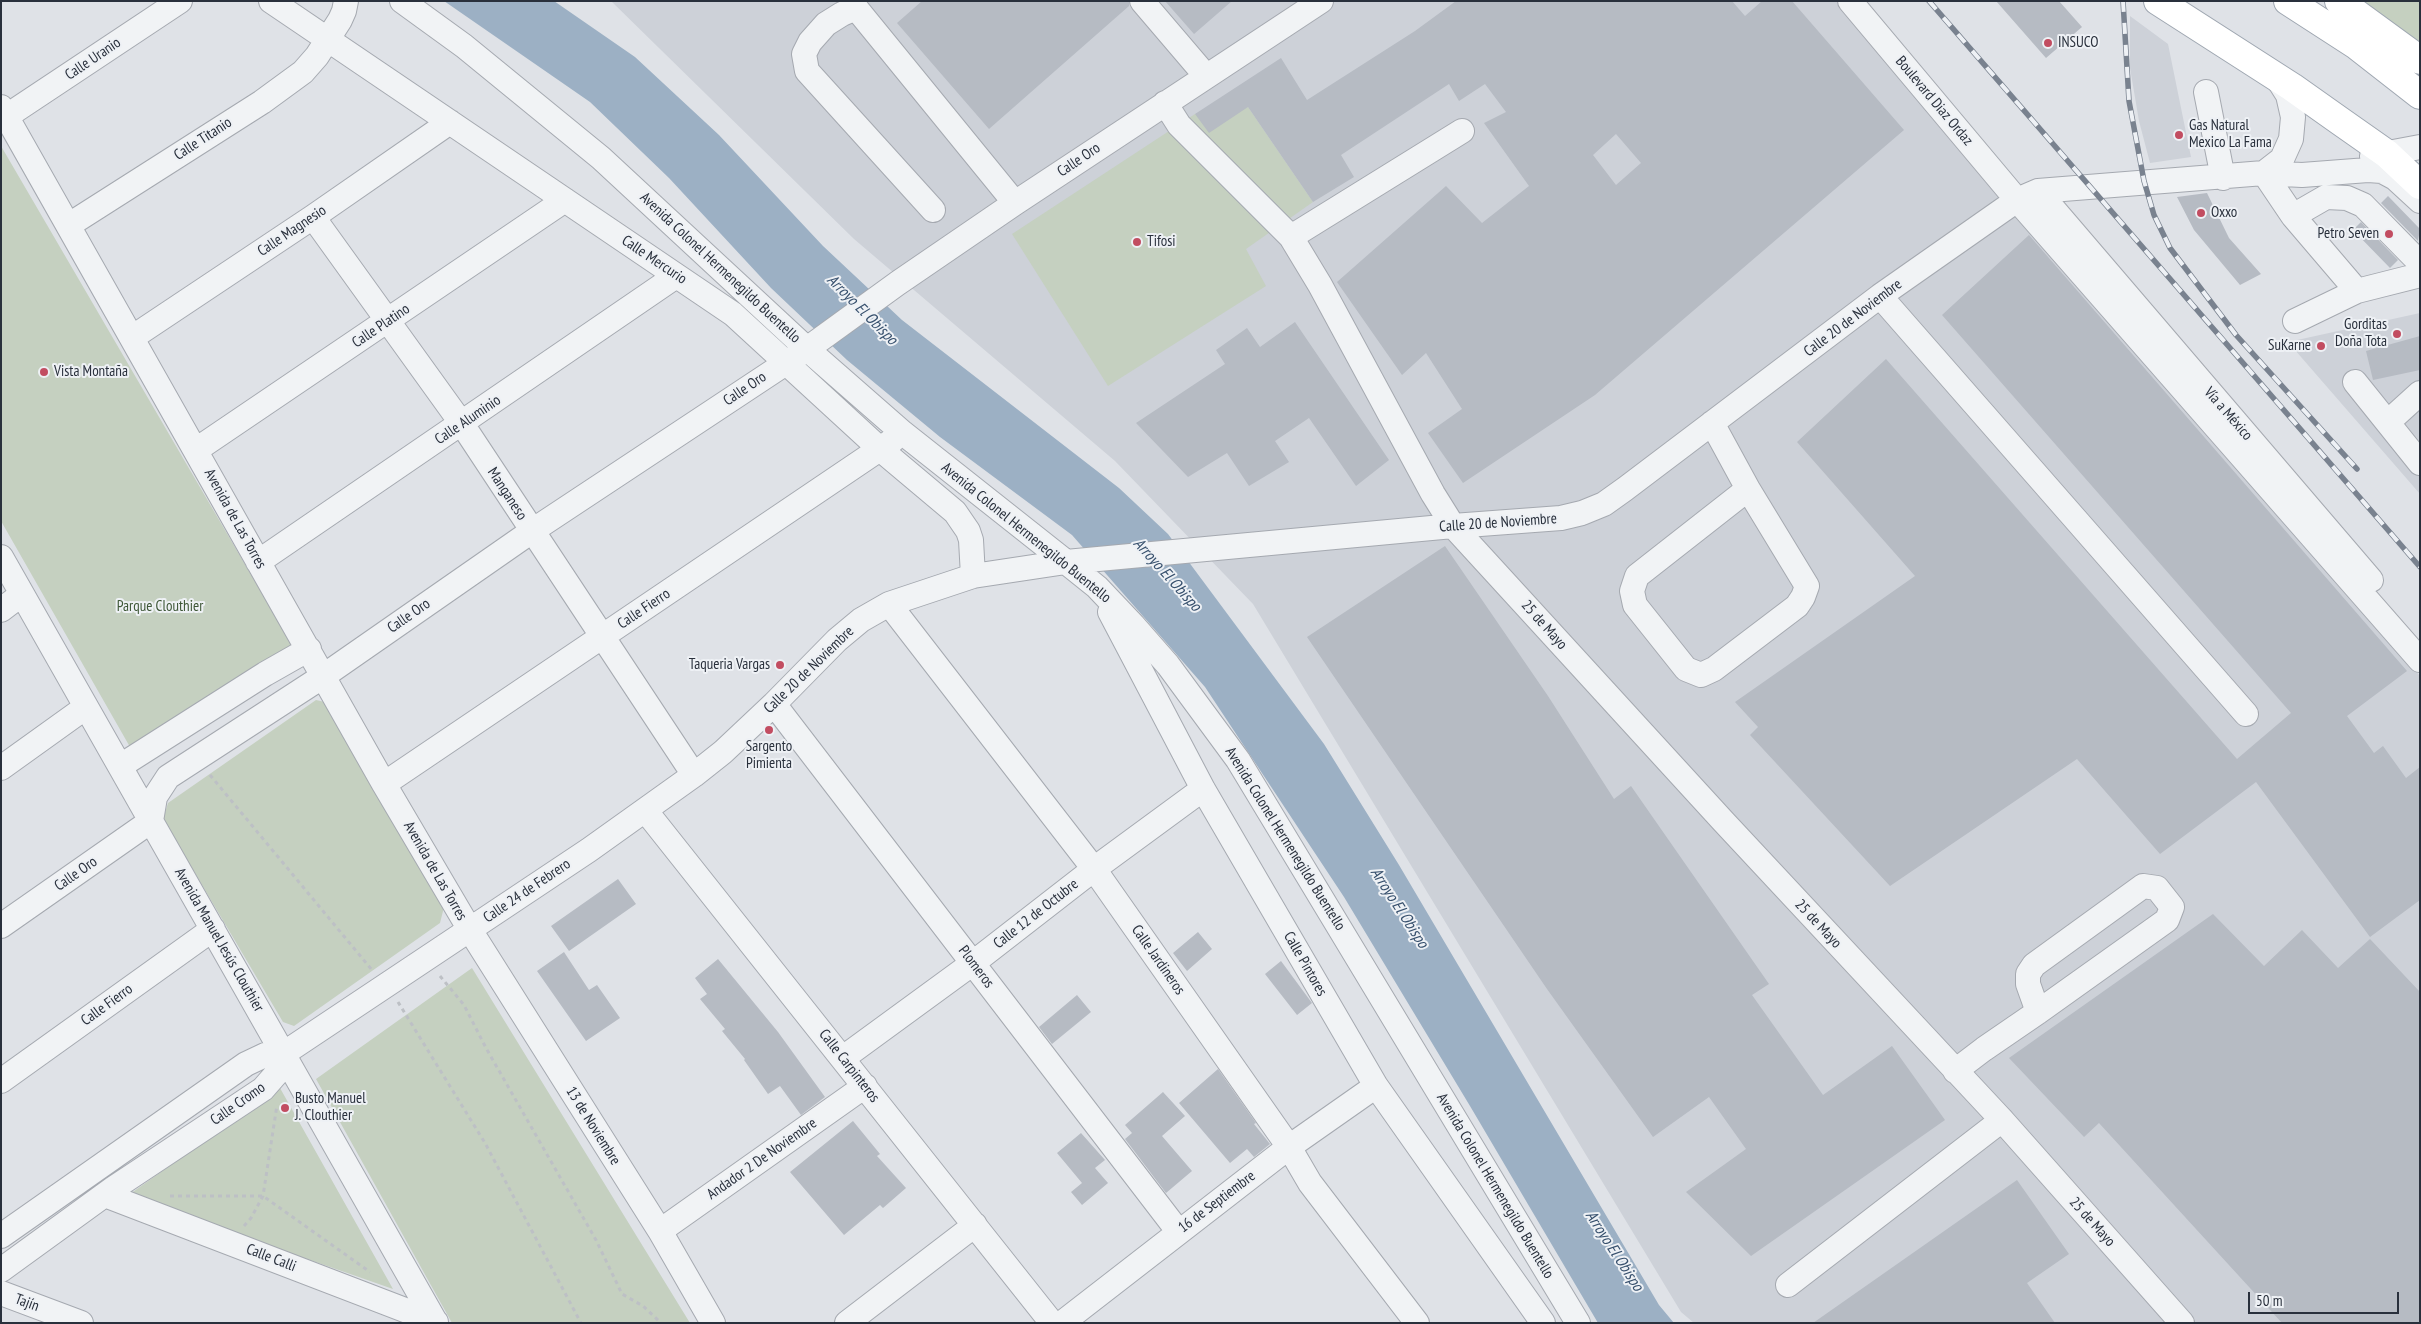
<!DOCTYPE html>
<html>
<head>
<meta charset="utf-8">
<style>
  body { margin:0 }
  #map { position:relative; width:2421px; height:1324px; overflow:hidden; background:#dfe2e7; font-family:"PT Sans Narrow",sans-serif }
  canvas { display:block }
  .frame { position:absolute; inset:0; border:2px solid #29303c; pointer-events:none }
  .scale { position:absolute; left:2248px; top:1292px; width:151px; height:22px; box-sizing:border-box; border:2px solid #29303c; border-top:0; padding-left:6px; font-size:15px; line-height:18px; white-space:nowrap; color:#29303c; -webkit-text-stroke:4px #eef1f5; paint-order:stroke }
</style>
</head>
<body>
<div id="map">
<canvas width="2421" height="1324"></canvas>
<div class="frame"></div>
<div class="scale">50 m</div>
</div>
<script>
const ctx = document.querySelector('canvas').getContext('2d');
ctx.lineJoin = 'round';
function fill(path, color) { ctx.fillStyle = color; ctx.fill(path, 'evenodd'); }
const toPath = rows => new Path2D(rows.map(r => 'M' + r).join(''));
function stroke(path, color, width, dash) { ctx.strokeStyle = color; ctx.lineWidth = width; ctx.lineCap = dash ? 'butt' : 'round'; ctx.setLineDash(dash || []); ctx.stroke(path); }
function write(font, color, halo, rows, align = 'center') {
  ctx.font = font + ' "PT Sans Narrow",sans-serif'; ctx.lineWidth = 4; ctx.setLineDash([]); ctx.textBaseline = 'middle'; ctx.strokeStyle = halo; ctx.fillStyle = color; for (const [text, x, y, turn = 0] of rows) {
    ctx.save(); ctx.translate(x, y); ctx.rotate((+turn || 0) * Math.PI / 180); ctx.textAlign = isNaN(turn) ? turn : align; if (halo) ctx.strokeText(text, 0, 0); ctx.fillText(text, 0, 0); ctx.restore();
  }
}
const built = toPath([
  [611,1,1839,1,2420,676,2420,1323,1694,1323,1681,1312,1253,604,1115,461,854,239],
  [2130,16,2168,44,2191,157,2150,163,2139,121,2130,68],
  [2420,313,2420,494,2288,342]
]);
const green = toPath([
  [2360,1,2420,1,2420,45],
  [1248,107,1313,202,1246,249,1266,286,1108,386,1012,234,1195,114],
  [1,146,292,645,130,747,1,521],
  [316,700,329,703,444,907,440,923,294,1026,283,1022,163,819,168,803],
  [472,968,690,1323,452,1323,316,1079],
  [280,1088,393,1289,127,1196]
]);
const water = toPath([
  [444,1,554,1,635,57,719,135,823,246,902,320,1119,488,1168,534,1324,744,1399,865,1659,1305,1674,1323,1598,1323,1470,1106,1344,897,1205,687,1072,535,940,437,847,360,771,288,669,178,590,102]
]);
const building = toPath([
  [922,1,1129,1,1129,6,989,129,897,23],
  [1165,1,1232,1,1194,34],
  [1456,1,1732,1,1745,16,1762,1,1792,1,1904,130,1595,395,1463,483,1428,433,1462,409,1426,353,1402,375,1337,282,1446,186,1482,223,1529,186,1484,123,1506,112,1485,84,1459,101,1449,84,1341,155,1354,177,1313,202,1248,107,1209,133,1195,114,1281,58,1307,100,1415,31],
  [1616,134,1641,163,1616,185,1593,155],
  [1996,1,2059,1,2082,27,2046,58],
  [2207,193,2229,238,2261,274,2240,285,2194,230,2177,197],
  [2388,196,2420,229,2418,241,2381,203],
  [2361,222,2398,260,2390,268,2353,230],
  [2029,235,2407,671,2347,716,2374,753,2383,746,2406,778,2420,767,2420,900,2370,937,2256,782,2160,854,2077,759,1890,886,1750,735,1758,727,1735,702,1915,576,1797,442,1886,359,2237,759,2291,713,1942,315],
  [1295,322,1389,460,1356,486,1309,418,1275,441,1289,462,1249,486,1227,453,1188,477,1136,423,1225,364,1216,350,1247,328,1260,347],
  [2420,336,2420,370,2373,380,2366,351],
  [1445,546,1548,696,1614,799,1631,786,1769,984,1752,995,1823,1095,1892,1046,1945,1120,1751,1256,1686,1192,1746,1149,1709,1097,1653,1137,1547,989,1307,637],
  [618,879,636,904,569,951,551,926],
  [2213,914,2264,966,2302,930,2338,968,2370,939,2420,992,2420,1323,2282,1323,2099,1123,2084,1137,2009,1058],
  [1198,932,1212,949,1187,971,1173,953],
  [564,952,589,990,597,985,620,1018,586,1041,537,971],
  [718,959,778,1032,825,1097,801,1115,780,1086,768,1094,744,1060,745,1059,722,1031,725,1029,700,999,707,994,695,978],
  [1281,961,1312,1003,1297,1015,1265,974],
  [1077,995,1091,1012,1052,1044,1039,1027],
  [1218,1069,1256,1123,1254,1124,1270,1144,1254,1157,1247,1149,1230,1163,1179,1103],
  [1163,1092,1185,1116,1162,1136,1192,1171,1166,1193,1125,1139,1132,1133,1125,1125],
  [853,1121,880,1154,877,1156,906,1188,883,1208,880,1205,844,1235,790,1172],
  [1081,1133,1105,1160,1095,1168,1108,1183,1082,1205,1071,1192,1082,1183,1057,1153],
  [2017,1180,2069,1254,2027,1283,2055,1323,1813,1323]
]);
const path = toPath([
  [210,775,372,970],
  [440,976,464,1005,486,1048,596,1240,622,1294,643,1306,661,1323],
  [398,1002,485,1143,581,1323],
  [170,1196,263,1196,370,1272],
  [244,1226,251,1218,263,1196,277,1105]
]);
const minor = toPath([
  [271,1,733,314,880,449,955,512,968,531,971,540,973,576],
  [402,1,464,46,601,158,807,349,903,433,1066,562,1097,587,1133,625,1168,665,1238,760,1578,1323],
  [854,1,856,8,1015,203],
  [1142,1,1206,76],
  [1850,1,2017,200,2420,660],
  [856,8,842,14,826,24,810,42,804,54,807,71,933,210],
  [2276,76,2288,95,2293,117,2291,139,2282,159,2264,173,2293,216,2357,291,2420,275],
  [2206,92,2223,178],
  [1165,103,1179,125,1291,237],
  [1,107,384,784,470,930,660,1231,713,1323],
  [7,116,180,1],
  [1462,131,1291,237,1320,285,1433,494,1453,526,1723,821,2002,1120,2182,1323],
  [2372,156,2420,147],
  [2038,191,2371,580],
  [2293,216,2326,197,2347,198,2363,205,2420,263],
  [313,217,462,424,694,775],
  [69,225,262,102,303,72,317,56,340,20,344,11,346,1],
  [1880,296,2246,714],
  [2295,321,2357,291],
  [133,337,313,217,450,122],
  [2355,382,2420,463],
  [2388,422,2420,393],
  [1712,423,1748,489,1807,586,1803,597,1797,606,1714,669,1701,675,1686,669,1635,605,1632,591,1637,576,1748,489],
  [196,450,565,200],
  [1,557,436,1323],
  [258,562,676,276],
  [889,604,1094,869,1289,1147,1310,1183,1417,1323],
  [1,610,22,594],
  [1110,612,1203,789,1376,1086,1543,1323],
  [774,704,1178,1231],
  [122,765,265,674,309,649],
  [1,768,86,707],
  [384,784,893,440],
  [645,810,1052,1323],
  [151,821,155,797,168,777,325,675,532,531,807,349,898,283,1015,203,1321,1],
  [1,926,151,821],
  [283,1054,589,850,694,775,723,752,774,704,837,640,861,620,889,604,973,576,1066,562,1453,526,1561,518,1582,513,1604,504,1625,489,1880,296,2017,200,2038,191,2264,173,2302,175,2368,170,2382,171,2395,178,2420,201],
  [843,1058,973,963,1094,869,1203,789],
  [1955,1071,1984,1049,2038,1012,2167,920,2172,907,2157,888,2143,886,2034,965,2028,974,2028,984,2038,1012],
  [1,1081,213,929],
  [105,1195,436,1322],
  [660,1231,865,1086],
  [1,1236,246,1064,265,1055,283,1054],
  [1,1270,114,1188,263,1089,277,1073,283,1054],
  [1788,1285,2002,1120],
  [1,1293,81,1323],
  [847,1323,975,1225],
  [1062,1323,1289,1147,1376,1086]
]);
const major = toPath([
  [2158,1,2292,87,2340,121,2387,154,2420,185],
  [2288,1,2356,45,2420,95],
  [2339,1,2420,60]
]);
const rail = toPath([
  [1929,1,2420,567],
  [2123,1,2129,101,2144,181,2154,215,2170,248,2236,335,2357,469]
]);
const markers = [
  [2048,43,5,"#c24d61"],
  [2179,135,5,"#c24d61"],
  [2201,213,5,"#c24d61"],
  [2389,234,5,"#c24d61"],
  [1137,242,5,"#c24d61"],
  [2397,334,5,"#c24d61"],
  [2321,346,5,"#c24d61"],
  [44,372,5,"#c24d61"],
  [780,665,5,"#c24d61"],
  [769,730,5,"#c24d61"],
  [285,1108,5,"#c24d61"]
];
const poiNames = [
  ["INSUCO",2058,43],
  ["Gas Natural",2189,126],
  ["Mexico La Fama",2189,143],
  ["Oxxo",2211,213],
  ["Petro Seven",2379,234,"right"],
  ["Tifosi",1147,242],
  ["Gorditas",2387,325,"right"],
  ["Doña Tota",2387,342,"right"],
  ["SuKarne",2311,346,"right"],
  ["Vista Montaña",54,372],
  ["Taqueria Vargas",770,665,"right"],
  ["Sargento",769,747,"center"],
  ["Pimienta",769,764,"center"],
  ["Busto Manuel",295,1099],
  ["J. Clouthier",295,1116]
];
const streetNames = [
  ["Calle Uranio",93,59,-34],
  ["Boulevard Diaz Ordaz",1934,101,50],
  ["Calle Titanio",203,139,-33],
  ["Calle Oro",1079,160,-34],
  ["Calle Magnesio",292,231,-34],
  ["Calle Mercurio",654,260,34],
  ["Avenida Colonel Hermenegildo Buentello",720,268,43],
  ["Calle 20 de Noviembre",1853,318,-37],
  ["Calle Platino",381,326,-34],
  ["Calle Oro",745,389,-34],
  ["Vía a México",2228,414,49],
  ["Calle Aluminio",468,420,-34],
  ["Manganeso",507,494,57],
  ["Avenida de Las Torres",235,519,61],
  ["Calle 20 de Noviembre",1498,523,-4],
  ["Avenida Colonel Hermenegildo Buentello",1026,533,39],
  ["Calle Fierro",644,609,-34],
  ["Calle Oro",409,616,-35],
  ["25 de Mayo",1544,625,48],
  ["Calle 20 de Noviembre",809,670,-44],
  ["Avenida Colonel Hermenegildo Buentello",1285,839,58],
  ["Avenida de Las Torres",435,871,60],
  ["Calle Oro",76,874,-35],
  ["Calle 24 de Febrero",527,891,-34],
  ["Calle 12 de Octubre",1036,914,-38],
  ["25 de Mayo",1818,924,47],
  ["Avenida Manuel Jesús Clouthier",219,940,60],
  ["Calle Jardineros",1158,960,55],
  ["Calle Pintores",1305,964,60],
  ["Plomeros",976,967,53],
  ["Calle Fierro",107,1005,-36],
  ["Calle Carpinteros",849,1066,52],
  ["Calle Cromo",238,1104,-35],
  ["13 de Noviembre",593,1126,58],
  ["Andador 2 De Noviembre",762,1159,-35],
  ["Avenida Colonel Hermenegildo Buentello",1495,1186,59],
  ["16 de Septiembre",1217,1202,-37],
  ["25 de Mayo",2092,1222,48],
  ["Calle Calli",271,1258,21],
  ["Tajín",27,1303,20]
];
const parkNames = [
  ["Parque Clouthier",160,607]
];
const waterNames = [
  ["Arroyo El Obispo",862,310,45],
  ["Arroyo El Obispo",1167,575,48],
  ["Arroyo El Obispo",1399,908,57],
  ["Arroyo El Obispo",1614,1251,57]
];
fill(built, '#cdd1d8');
fill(green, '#c5d0c0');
fill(water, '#9cb0c4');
fill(building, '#b6bbc3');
stroke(minor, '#a5a9b0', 26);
stroke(major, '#9fa7b1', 30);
stroke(path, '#bdc0c5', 3, [4, 4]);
stroke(minor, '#f1f3f5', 24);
stroke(major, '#fff', 28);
stroke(rail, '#79828f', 5.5);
stroke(rail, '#eef1f5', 4, [11]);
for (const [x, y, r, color] of markers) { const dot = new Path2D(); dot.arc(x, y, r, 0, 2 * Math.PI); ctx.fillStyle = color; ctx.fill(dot); stroke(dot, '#eef1f5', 2); }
write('15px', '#29303c', '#eef1f5', poiNames, 'left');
write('15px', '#29303c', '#eef1f5', streetNames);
write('15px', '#3e5737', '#eef1f5', parkNames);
write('italic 16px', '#37506d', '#eef1f5', waterNames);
</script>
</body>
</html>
